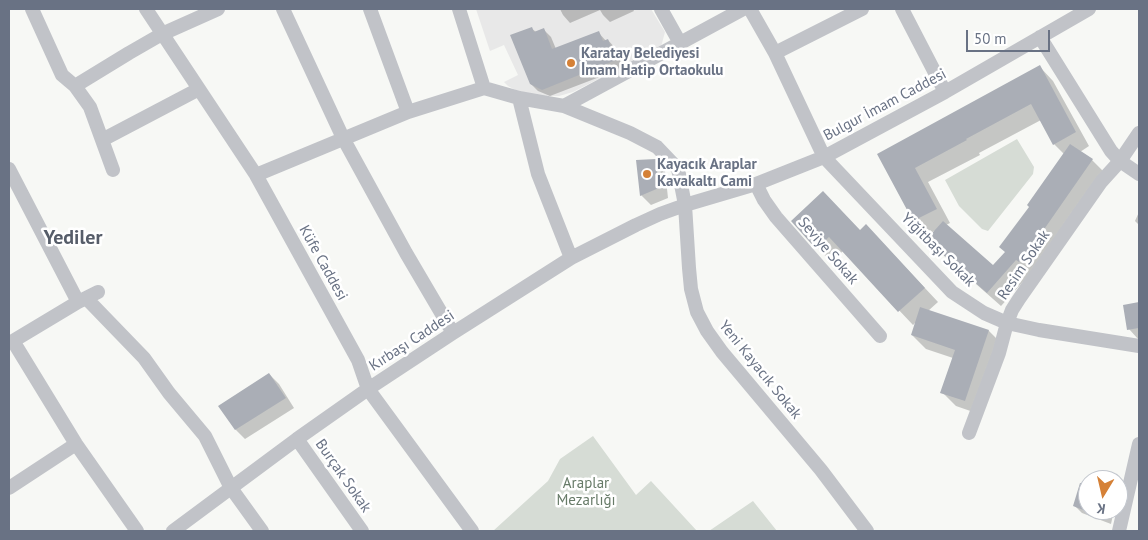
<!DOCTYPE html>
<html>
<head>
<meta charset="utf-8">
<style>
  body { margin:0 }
  #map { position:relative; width:1148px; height:540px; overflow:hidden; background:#f7f8f5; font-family:"PT Sans",sans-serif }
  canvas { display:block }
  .frame { position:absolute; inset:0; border:10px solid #697284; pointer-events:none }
  .north { position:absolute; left:1078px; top:470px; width:50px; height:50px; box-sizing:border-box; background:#fff; border:1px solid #c3c7ce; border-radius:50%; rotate:189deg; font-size:14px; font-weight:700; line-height:20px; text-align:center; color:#697284 }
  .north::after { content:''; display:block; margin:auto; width:18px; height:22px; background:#d58137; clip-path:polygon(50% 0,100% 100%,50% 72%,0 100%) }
  .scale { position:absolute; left:966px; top:30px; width:84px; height:22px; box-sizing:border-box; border:2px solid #697284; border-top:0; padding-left:6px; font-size:15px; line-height:18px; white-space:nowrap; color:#697284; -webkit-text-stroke:4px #fff; paint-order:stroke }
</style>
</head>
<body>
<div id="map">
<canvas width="1148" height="540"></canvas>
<div class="frame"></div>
<div class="north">K</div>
<div class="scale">50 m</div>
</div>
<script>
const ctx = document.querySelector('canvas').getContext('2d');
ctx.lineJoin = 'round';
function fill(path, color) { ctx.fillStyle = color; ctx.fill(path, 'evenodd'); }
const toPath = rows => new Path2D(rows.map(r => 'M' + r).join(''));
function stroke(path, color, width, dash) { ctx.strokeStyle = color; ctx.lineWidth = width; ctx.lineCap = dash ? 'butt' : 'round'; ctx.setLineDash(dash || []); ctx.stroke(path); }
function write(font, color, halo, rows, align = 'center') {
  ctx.font = font + ' "PT Sans",sans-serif'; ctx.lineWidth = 5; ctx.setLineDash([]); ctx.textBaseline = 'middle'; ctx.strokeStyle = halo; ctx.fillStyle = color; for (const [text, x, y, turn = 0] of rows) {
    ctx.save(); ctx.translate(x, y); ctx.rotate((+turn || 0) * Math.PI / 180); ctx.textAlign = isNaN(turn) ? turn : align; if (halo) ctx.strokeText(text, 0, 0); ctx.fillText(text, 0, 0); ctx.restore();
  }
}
const built = toPath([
  [476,9,651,9,665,32,661,47,573,92,559,96,543,96,517,91,508,86,504,82,518,75,504,45,490,51]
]);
const green = toPath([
  [1017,139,1034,167,1033,174,988,231,982,229,959,206,945,180],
  [593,436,636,495,651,481,697,531,493,531,548,481,560,459],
  [753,501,777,531,709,531]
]);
const shadow = toPath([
  [560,9,633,9,634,11,610,22,603,15,600,10,570,23,563,15],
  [531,28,536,32,543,29,551,37,556,49,598,32,606,41,608,40,615,48,623,68,550,96,538,91,531,84],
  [1040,67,1053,81,1089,146,1080,152,1092,160,1106,174,1031,273,1001,306,942,254,928,240,937,230,928,234,914,220,879,154],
  [1041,120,1054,144,1064,154,1006,252,993,266,946,225,950,223,928,182,980,155,979,153],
  [655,160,665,170,668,198,651,205,641,195],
  [1139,212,1139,225,1135,221],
  [793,221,861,231,880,240,938,302,928,311,989,331,1003,345,979,414,956,406,942,392,953,358,926,349,912,335,916,322,913,325,843,251,831,262],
  [1139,303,1139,339,1138,339,1129,329,1125,306],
  [269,374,279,384,294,408,245,439,236,430,220,406],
  [1086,478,1094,480,1088,480,1088,510,1114,510,1111,524,1082,513,1075,506,1085,485]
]);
const building = toPath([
  [532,27,534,32,544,28,552,49,599,31,603,41,608,39,616,60,542,90,530,84,510,35],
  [1040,65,1076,132,1053,145,1031,104,966,139,967,140,915,168,937,209,913,221,877,154],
  [1070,144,1093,159,1045,228,1019,262,1016,260,987,293,926,240,943,221,993,265,1005,252,999,247,1029,207,1027,205],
  [656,159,659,188,640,196,636,160],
  [823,191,860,230,866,224,925,288,898,312,829,237,816,249,791,221],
  [1139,302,1139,328,1127,330,1123,305],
  [920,307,989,330,965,401,940,393,955,350,911,335],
  [269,373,286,398,235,430,218,406],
  [1080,483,1088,484,1088,512,1073,506]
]);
const minor = toPath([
  [32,9,62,75,75,86,90,107,113,170],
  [146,9,256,175,358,360,368,389,472,531],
  [283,9,343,138,406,253,453,333],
  [370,9,408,112],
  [459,9,484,88],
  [661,9,680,43],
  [750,9,775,53,824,157,952,292,984,313,1007,323,1039,330,1139,346],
  [902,9,945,92],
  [1040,37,1111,151,1120,161,1139,174],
  [775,53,862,9],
  [75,86,129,53,162,34,218,9],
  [519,98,538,174,571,258],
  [564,106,743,9],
  [102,140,199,89],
  [9,169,78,302],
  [256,175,408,112,484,88,519,98,564,106,630,133,657,147,678,169,685,205,689,268,691,289,697,312,707,331,722,352,821,470,867,531],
  [756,184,764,200,776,217,880,336],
  [86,298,144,358,169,393,205,436,231,488,262,531],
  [13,341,76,444,137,531],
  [9,342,13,341,78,302,98,292],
  [969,433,999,353,1007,323,1012,310,1019,299,1101,182,1120,161,1139,133],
  [297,439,362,531],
  [9,488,76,444],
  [173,531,297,439,368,389,453,333,571,258,636,225,660,214,685,205,756,184,824,157,945,92,1089,9],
  [1119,531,1139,444]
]);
const markers = [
  [571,63,5,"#d58137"],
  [647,174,5,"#d58137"]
];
const poiNames = [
  ["Karatay Belediyesi",581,54],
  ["İmam Hatip Ortaokulu",581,71],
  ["Kayacık Araplar",657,165],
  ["Kavakaltı Cami",657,182]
];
const streetNames = [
  ["Bulgur İmam Caddesi",885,105,-28],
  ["Yiğitbaşı Sokak",938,250,45],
  ["Seviye Sokak",828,251,49],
  ["Küfe Caddesi",323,263,61],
  ["Resim Sokak",1024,265,-56],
  ["Kırbaşı Caddesi",412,341,-33],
  ["Yeni Kayacık Sokak",760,370,51],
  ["Burçak Sokak",343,476,55]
];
const parkNames = [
  ["Araplar",586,484],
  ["Mezarlığı",586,501]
];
const districtNames = [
  ["Yediler",73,238]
];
fill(built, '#e8e8e8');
fill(green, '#d6dcd5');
fill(shadow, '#0003');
fill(building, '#aaaeb6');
stroke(minor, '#c1c3c8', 14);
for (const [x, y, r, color] of markers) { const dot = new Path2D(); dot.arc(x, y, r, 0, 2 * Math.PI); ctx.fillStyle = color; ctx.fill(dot); stroke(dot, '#fff', 2); }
write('bold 15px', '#697284', '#fff', poiNames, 'left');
write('15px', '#697284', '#fff', streetNames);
write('15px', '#677b68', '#fff', parkNames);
write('bold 20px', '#565d69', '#fff', districtNames);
</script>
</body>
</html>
